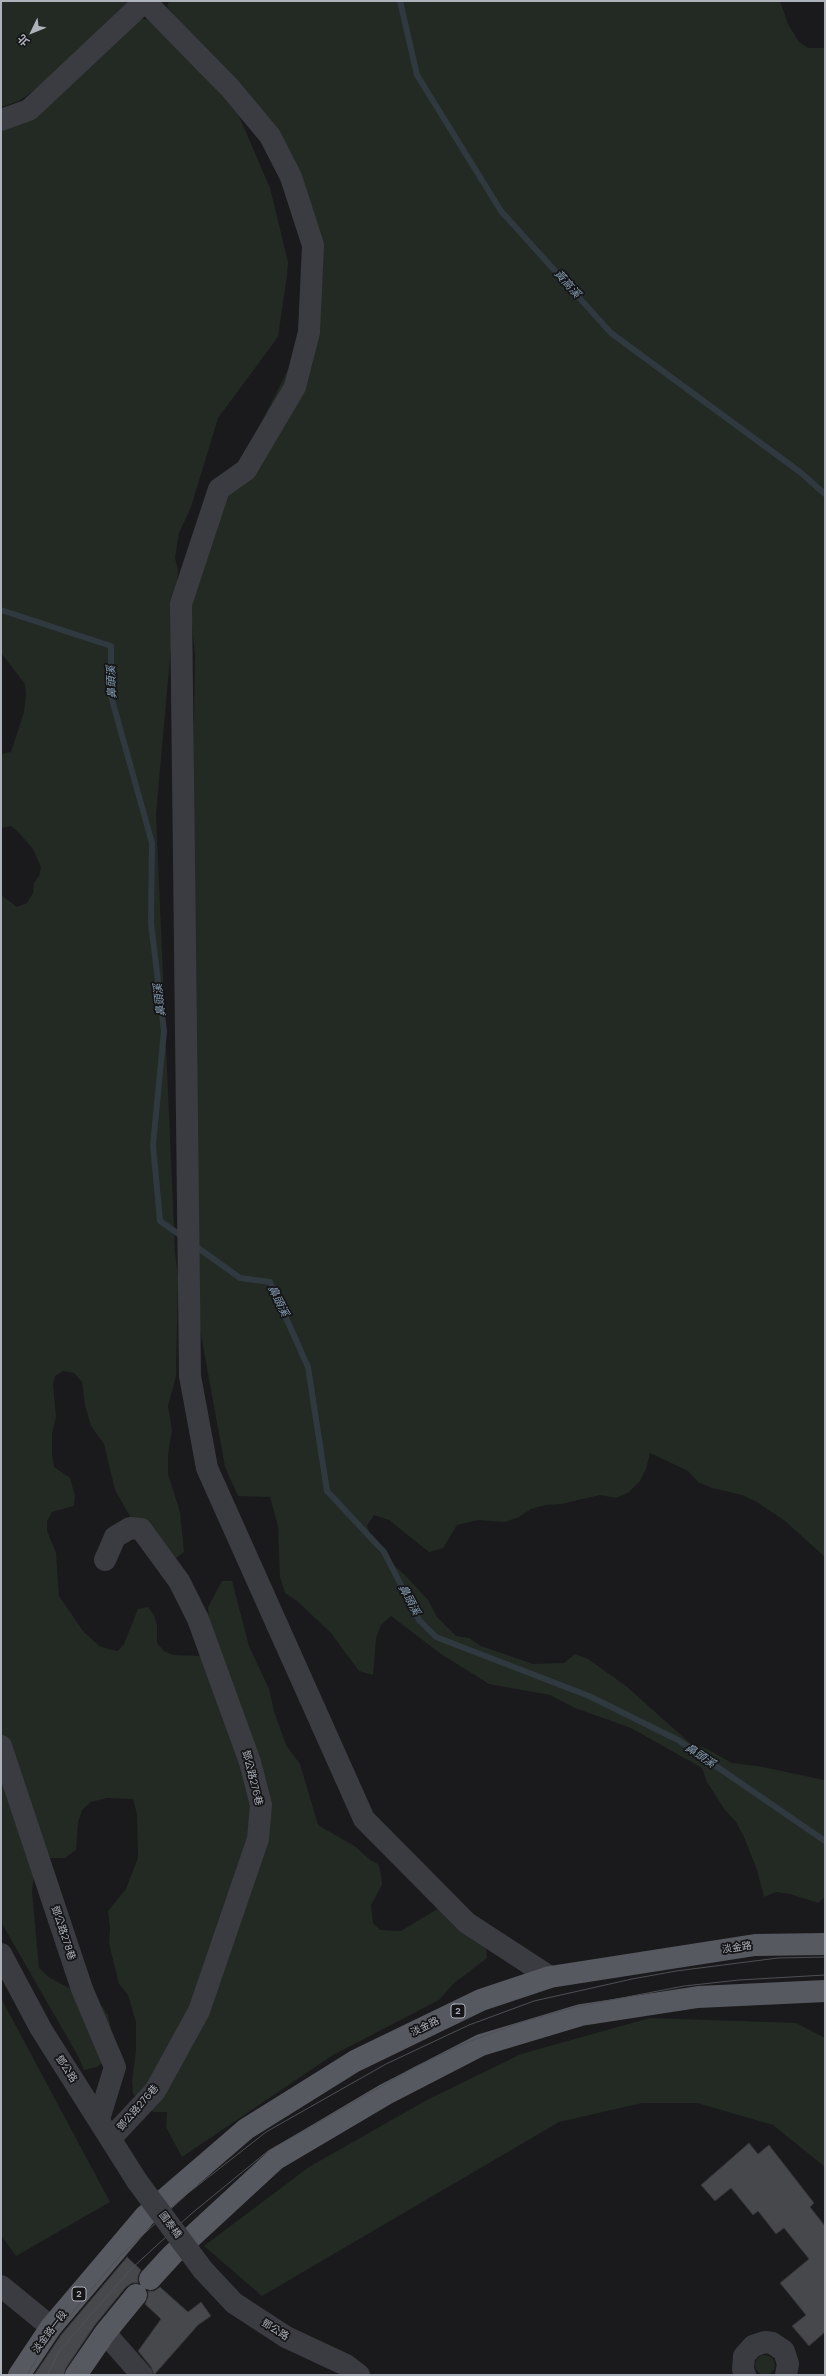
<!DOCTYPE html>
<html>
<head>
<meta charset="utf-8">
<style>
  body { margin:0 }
  #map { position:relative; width:826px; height:2376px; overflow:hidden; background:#1a1a1c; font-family:Manrope,"Noto Sans TC",sans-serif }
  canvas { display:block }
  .frame { position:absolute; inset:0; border:2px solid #adb2bb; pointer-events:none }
  .north { position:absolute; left:12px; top:12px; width:40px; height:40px; -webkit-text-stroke:3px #151517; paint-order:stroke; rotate:227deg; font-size:11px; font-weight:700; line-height:16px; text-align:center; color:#adb2bb }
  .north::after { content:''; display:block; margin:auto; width:14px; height:18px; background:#adb2bb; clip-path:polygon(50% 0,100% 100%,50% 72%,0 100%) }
</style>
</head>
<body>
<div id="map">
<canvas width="826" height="2376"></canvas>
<div class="frame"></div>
<div class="north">北</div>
</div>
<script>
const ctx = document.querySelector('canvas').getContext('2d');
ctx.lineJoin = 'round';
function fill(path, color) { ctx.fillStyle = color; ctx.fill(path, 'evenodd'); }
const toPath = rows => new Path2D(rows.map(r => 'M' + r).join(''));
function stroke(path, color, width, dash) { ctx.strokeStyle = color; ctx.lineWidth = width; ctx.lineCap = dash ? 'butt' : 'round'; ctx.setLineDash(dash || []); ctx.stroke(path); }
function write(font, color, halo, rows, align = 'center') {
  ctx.font = font + ' Manrope,"Noto Sans TC",sans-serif'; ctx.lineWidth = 3.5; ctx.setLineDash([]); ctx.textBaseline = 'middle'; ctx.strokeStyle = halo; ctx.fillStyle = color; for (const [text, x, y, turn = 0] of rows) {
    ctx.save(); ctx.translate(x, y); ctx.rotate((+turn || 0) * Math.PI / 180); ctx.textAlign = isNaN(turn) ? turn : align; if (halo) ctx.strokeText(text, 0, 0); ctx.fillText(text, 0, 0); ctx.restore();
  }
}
const green = toPath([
  [1,1,131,1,36,89,19,101,1,107],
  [169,1,780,1,788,24,799,42,808,48,825,48,825,1557,785,1521,757,1502,742,1495,712,1488,698,1482,688,1471,650,1453,646,1469,640,1481,629,1492,616,1498,600,1495,561,1504,546,1505,531,1509,519,1517,505,1522,478,1520,457,1525,443,1548,429,1552,389,1520,374,1515,367,1526,378,1551,406,1576,428,1600,437,1617,456,1636,469,1638,481,1646,533,1664,564,1663,575,1654,588,1659,626,1686,691,1744,705,1748,732,1763,763,1767,824,1780,825,1897,818,1903,790,1894,776,1892,764,1897,757,1870,744,1837,736,1822,725,1810,707,1782,702,1768,631,1728,575,1708,550,1695,489,1684,441,1654,391,1616,381,1625,376,1638,373,1675,359,1671,331,1633,297,1601,285,1593,280,1577,278,1526,270,1497,238,1496,225,1467,185,1246,195,656,191,612,197,549,297,352,313,292,283,145,167,7],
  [137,18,158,21,239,116,270,188,288,262,287,275,278,337,218,418,191,507,179,533,175,558,178,570,156,814,175,1252,178,1278,176,1376,168,1406,172,1430,168,1454,168,1474,180,1512,184,1552,176,1558,135,1525,115,1490,104,1444,91,1426,85,1405,82,1382,74,1373,63,1371,55,1376,53,1385,56,1417,52,1434,52,1455,54,1467,70,1478,75,1496,74,1506,52,1512,47,1521,47,1531,56,1553,59,1596,83,1631,99,1646,108,1649,118,1651,124,1644,138,1609,148,1607,154,1615,157,1625,157,1643,164,1651,173,1655,201,1656,209,1622,208,1607,222,1581,232,1581,249,1646,269,1689,274,1711,286,1745,300,1764,318,1825,356,1847,370,1860,378,1864,381,1873,382,1885,371,1905,373,1923,380,1930,401,1931,439,1908,486,1948,487,1958,453,1984,439,2000,333,2055,182,2157,166,2127,167,2112,154,2112,142,2105,133,2094,132,2081,136,2051,136,2022,128,1995,119,1984,109,1943,110,1929,108,1911,126,1889,138,1858,137,1814,133,1799,107,1798,91,1802,82,1810,78,1822,76,1850,65,1858,51,1858,39,1863,34,1876,32,1891,39,1968,50,1978,101,2005,108,2015,114,2044,108,2058,97,2067,84,2070,78,2056,1,1922,1,895,17,907,27,903,33,893,34,883,39,876,41,867,33,849,19,833,11,826,1,828,1,754,11,752,24,712,26,695,25,684,1,653,1,130],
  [1,1998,110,2202,16,2256,1,2235],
  [650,2018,796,2023,825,2038,825,2167,773,2125,697,2103,642,2103,559,2122,262,2296,204,2246,309,2167,425,2101,521,2054],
  '755 2365a10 10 0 1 1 20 0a10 10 0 1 1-20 0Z'
]);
const stream = toPath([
  [400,1,417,75,501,211,611,333,800,472,825,494],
  [1,610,111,646,111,696,152,843,151,923,164,1031,153,1145,160,1221,183,1237],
  [194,1245,240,1278,270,1282,308,1367,327,1491,384,1552,419,1620,436,1637,589,1696,678,1740,825,1841]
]);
const building = toPath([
  [749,2143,758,2154,769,2145,814,2203,810,2207,825,2226,825,2332,809,2346,792,2326,806,2315,780,2283,809,2259,784,2228,776,2234,758,2211,753,2215,731,2188,715,2201,701,2185,749,2143],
  [127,2257,141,2270,138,2276,138,2283,132,2283,126,2287,95,2325,66,2368,64,2375,34,2375,61,2335,127,2257],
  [160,2287,188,2312,201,2302,211,2316,198,2325,154,2375,151,2367,138,2351,161,2319,145,2304,148,2297,148,2291,154,2291,160,2287]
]);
const minor = toPath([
  [145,1,230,88,270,136,291,177,313,245,309,332,295,387,246,470,219,489,181,604,190,1376,207,1468,364,1819,467,1923,550,1977],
  [1,120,29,110,145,1],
  [105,1560,115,1537,130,1528,141,1529,179,1581,198,1619,250,1762,261,1805,258,1839,199,2011,155,2091,111,2138],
  [1,1746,82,1989,115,2067,99,2119],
  [1,1954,41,2029,137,2181],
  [203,2270,234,2303,286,2337,346,2365,359,2375],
  [1,2286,51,2327],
  [105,2333,142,2375],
  [745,2375,743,2369,744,2356,753,2346,765,2342,772,2343,784,2351,788,2364,786,2375]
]);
const major = toPath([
  [150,2279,172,2255,276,2159,386,2094,481,2045,581,2015,698,1997,825,1991],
  [19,2375,51,2327,145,2216,246,2129,355,2061,481,2000,550,1977,755,1945,825,1944],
  [76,2375,105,2333,136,2295]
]);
const tram = toPath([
  [27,2375,44,2347,118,2258,187,2194,266,2132,386,2064,469,2025,534,2001,632,1979,676,1971,778,1958,825,1957],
  [47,2375,60,2350,131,2269,191,2214,268,2151,415,2067,468,2042,522,2022,575,2007,684,1986,739,1980,825,1975]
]);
const minorBridge = toPath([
  [137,2181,203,2270]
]);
const shields = [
  [458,2011,14],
  [79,2294,14]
];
const shieldNames = [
  ["2",458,2011],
  ["2",79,2294]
];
const streetNames = [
  ["鄧公路276巷",252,1778,76],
  ["鄧公路278巷",63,1933,72],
  ["淡金路",737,1948,-8],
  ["淡金路",425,2027,-26],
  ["鄧公路",66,2069,57],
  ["鄧公路276巷",138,2108,-49],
  ["國泰橋",170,2225,53],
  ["鄧公路",275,2330,32],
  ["淡金路一段",50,2332,-53]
];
const waterNames = [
  ["黃高溪",567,284,48],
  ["鼻頭溪",112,682,-92],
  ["鼻頭溪",160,1000,-97],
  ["鼻頭溪",278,1301,64],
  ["鼻頭溪",409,1600,62],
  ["鼻頭溪",700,1756,34]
];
fill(green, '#222a23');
stroke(stream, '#30393f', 6);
fill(building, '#47484c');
stroke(building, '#343438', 1);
stroke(minor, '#3b3c41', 22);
stroke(major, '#575960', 22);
stroke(tram, '#4e5056', 1);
stroke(minorBridge, '#3b3c41', 22);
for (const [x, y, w] of shields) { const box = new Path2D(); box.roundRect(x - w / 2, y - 7, w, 14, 3); ctx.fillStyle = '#151517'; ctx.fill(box); stroke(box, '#adb2bb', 1); }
write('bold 9px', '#adb2bb', null, shieldNames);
write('10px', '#adb2bb', '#151517', streetNames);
write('italic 11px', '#879fb3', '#151517', waterNames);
</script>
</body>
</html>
